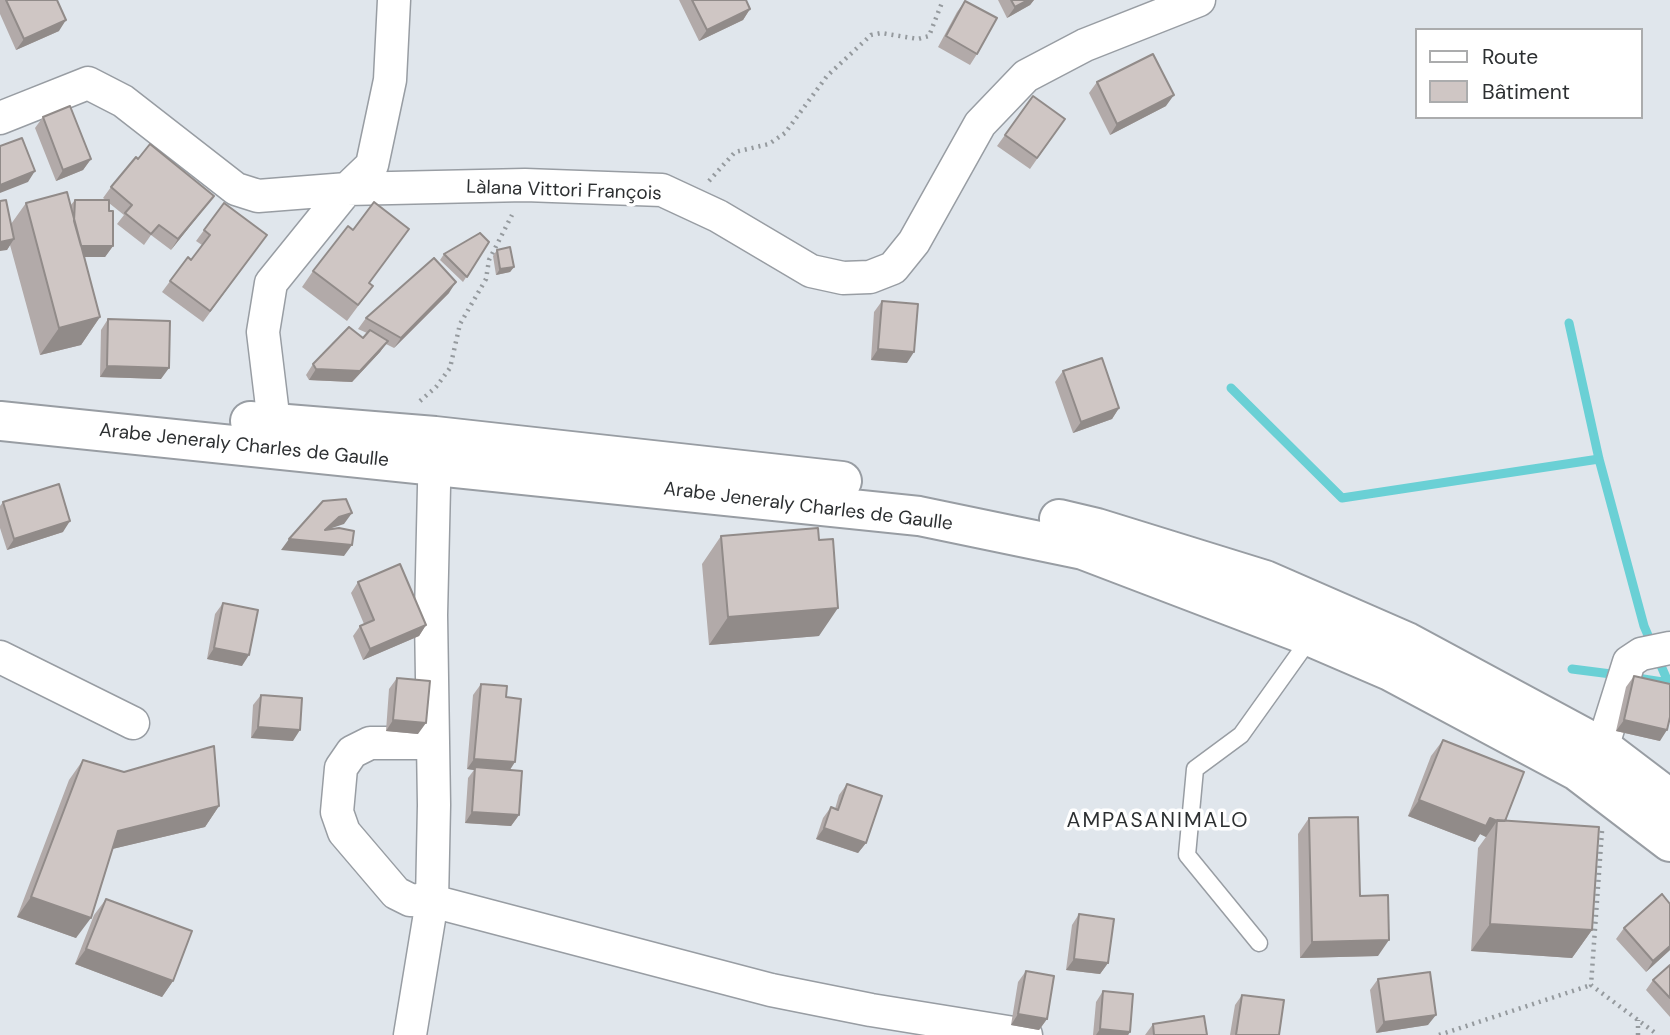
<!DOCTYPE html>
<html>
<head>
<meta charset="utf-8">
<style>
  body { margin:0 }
  #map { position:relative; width:1670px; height:1035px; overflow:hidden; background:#e0e6ec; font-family:"DM Sans",sans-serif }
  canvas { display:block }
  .legend { position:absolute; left:1415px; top:28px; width:228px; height:91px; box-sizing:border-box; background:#fff; border:2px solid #abacad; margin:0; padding:9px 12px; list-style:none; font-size:21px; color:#2d3032 }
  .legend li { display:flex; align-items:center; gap:14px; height:35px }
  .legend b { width:35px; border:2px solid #abacad }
</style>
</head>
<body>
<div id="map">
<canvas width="1670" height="1035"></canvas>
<ul class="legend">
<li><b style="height:9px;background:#fff"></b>Route</li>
<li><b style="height:19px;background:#cfc6c4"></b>Bâtiment</li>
</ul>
</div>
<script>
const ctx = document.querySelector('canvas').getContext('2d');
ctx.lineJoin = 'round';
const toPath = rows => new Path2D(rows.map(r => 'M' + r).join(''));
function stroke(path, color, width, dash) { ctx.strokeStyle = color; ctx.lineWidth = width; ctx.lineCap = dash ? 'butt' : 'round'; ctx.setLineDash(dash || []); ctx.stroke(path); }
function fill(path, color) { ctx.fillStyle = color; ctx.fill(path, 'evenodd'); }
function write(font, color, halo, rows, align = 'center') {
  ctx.font = font + ' "DM Sans",sans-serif'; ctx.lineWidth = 7; ctx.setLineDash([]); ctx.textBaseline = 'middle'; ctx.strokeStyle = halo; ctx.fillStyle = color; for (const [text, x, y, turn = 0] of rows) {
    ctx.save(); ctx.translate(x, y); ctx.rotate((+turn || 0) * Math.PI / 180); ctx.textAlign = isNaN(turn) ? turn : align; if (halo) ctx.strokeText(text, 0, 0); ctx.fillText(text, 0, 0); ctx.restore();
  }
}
const stream = toPath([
  [1569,323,1599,459,1644,626,1668,682],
  [1231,388,1342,498,1599,459],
  [1572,669,1619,675],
  [1637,678,1670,683]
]);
const path = toPath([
  [709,181,735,152,769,144,785,133,827,76,871,35,881,33,918,39,929,36,943,0],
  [420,401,436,387,450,368,460,324,486,279,489,260,512,215],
  [1602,831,1591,985,1658,1035],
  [1439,1035,1591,985],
  [1638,1035,1638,1020]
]);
const service = toPath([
  [1259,943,1187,855,1195,769,1241,735,1311,637]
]);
const minor = toPath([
  [0,118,88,83,123,101,236,189,258,196,347,189,525,185,662,190,718,216,811,271,843,278,870,277,893,268,914,242,980,124,1026,76,1085,45,1199,0],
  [274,423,263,332,271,283,347,189,372,165,390,80,394,0],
  [0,657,133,723],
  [433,743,370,743,352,752,341,768,337,812,344,832,396,893,410,900,432,901,771,990,871,1010,1026,1035],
  [1602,748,1629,662,1641,654,1670,648],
  [410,1035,432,901,434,805,431,615,435,444]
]);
const tertiary = toPath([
  [0,421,919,516,1083,550,1311,637,1390,671,1577,771,1670,842],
  [250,421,435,436,842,481],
  [1059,519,1097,528,1265,580,1407,642,1600,746,1670,799]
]);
const wall = toPath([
  [0,0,57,0,59,31,16,50,0,14],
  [679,0,746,0,750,9,743,20,699,41],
  [998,0,1034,0,1030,5,1007,18],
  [965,1,977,54,970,65,938,47,957,12],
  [1097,82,1166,106,1110,135,1089,93],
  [1033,96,1065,119,1030,169,997,146],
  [43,117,91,159,83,170,56,181,35,128],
  [138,159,214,196,171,250,151,235,144,245,117,224,124,215,109,203,113,246,105,257,84,257,100,317,81,345,40,355,10,245,7,250,11,224,26,203,70,206,75,200,106,200,103,198,111,187],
  [224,203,267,235,203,322,162,292,188,257,191,260,202,245,196,241],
  [409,229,369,283,373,286,347,321,302,287,313,271,353,230],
  [489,242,463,282,440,260,444,254],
  [497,250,514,267,510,272,496,275,493,256],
  [449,293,394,348,386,344,380,352,352,382,309,380,306,375,313,364,363,338,367,333,358,329,366,318],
  [882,301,907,363,871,360,874,312],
  [108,319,161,379,100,377,101,330],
  [1063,371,1119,408,1112,419,1073,433,1055,382],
  [3,502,63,532,7,550,0,528,0,506],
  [721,536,819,540,819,636,709,645,702,564],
  [358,582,426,625,419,636,363,660,353,636,360,626,364,624,351,593],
  [223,603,242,666,207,659,215,614],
  [1634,676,1660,741,1616,731,1626,687],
  [397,678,418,734,386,731,389,689],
  [481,684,506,697,510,770,519,815,511,826,465,823,468,778,474,770,467,769,473,695],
  [261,695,293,741,251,738,253,705],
  [1443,740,1592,930,1572,958,1471,951,1478,848,1486,837,1480,834,1475,842,1408,816,1431,756],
  [83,760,219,806,205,827,112,849,76,938,17,917,69,780],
  [847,784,866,843,858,853,816,839,823,818,831,807,835,809,839,795],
  [1309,818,1360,896,1378,956,1300,958,1298,834],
  [106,899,173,981,162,997,75,964,94,915],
  [1670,904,1670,950,1646,972,1616,939,1624,928],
  [1079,914,1108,963,1100,974,1066,970,1072,925],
  [1670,965,1670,1017,1646,990,1653,980],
  [1026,971,1047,1019,1039,1030,1011,1025,1018,982],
  [1378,979,1428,1025,1376,1033,1370,990],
  [1103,991,1130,1032,1128,1035,1093,1035,1096,1002],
  [1242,995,1279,1035,1230,1035,1235,1005],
  [1153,1024,1207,1035,1145,1035]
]);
const shadedWall = toPath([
  [1028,0,1034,0,1030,5,1007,18,1015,7],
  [750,9,743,20,699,41,707,30],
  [66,20,59,31,16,50,24,39],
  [1174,95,1166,106,1110,135,1117,124],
  [91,159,83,170,56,181,63,170],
  [35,171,28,182,0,193,0,185],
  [214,196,206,206,171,250,178,239],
  [14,239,7,250,0,251,0,242],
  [74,246,113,246,105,257,66,257],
  [514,267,510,272,496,275,500,269],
  [456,282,449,293,394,348,401,338],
  [100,317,81,345,40,355,59,328],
  [388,341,380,352,352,382,309,380,316,369],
  [878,349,914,352,907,363,871,360],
  [107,366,169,368,161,379,100,377],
  [1119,408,1112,419,1073,433,1081,422],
  [352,513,344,524,332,528,318,541,325,530,339,517],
  [70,521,63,532,7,550,14,539],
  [289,539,352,545,344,556,281,550],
  [838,608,819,636,709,645,728,617],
  [426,625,419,636,363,660,370,649],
  [214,648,249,655,242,666,207,659],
  [393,720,426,723,418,734,386,731],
  [1624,720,1667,730,1660,741,1616,731],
  [258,727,300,730,293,741,251,738],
  [474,759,515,762,508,773,475,767,474,770,467,769],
  [1419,800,1490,818,1497,821,1486,837,1480,834,1475,842,1408,816],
  [219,806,205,827,104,851,118,831],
  [472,812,519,815,511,826,465,823],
  [824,828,866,843,858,853,816,839],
  [31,897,91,918,76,938,17,917],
  [1490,924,1592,930,1572,958,1471,951],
  [1389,940,1378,956,1300,958,1312,942],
  [1670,946,1670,950,1646,972,1653,961],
  [86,949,173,981,162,997,75,964],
  [1074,959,1108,963,1100,974,1066,970],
  [1018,1014,1047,1019,1039,1030,1011,1025],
  [1436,1015,1428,1025,1376,1033,1384,1022],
  [1100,1029,1130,1032,1128,1035,1096,1035]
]);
const building = toPath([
  [6,0,57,0,66,20,24,39,6,0],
  [692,0,746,0,750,9,707,30,692,0],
  [1011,0,1028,0,1015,7,1011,0],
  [965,1,997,18,977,54,946,36,965,1],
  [1153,54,1174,95,1117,124,1097,82,1153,54],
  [1033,96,1065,119,1037,158,1005,135,1033,96],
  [70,106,91,159,63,170,43,117,70,106],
  [22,138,35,171,0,185,0,146,22,138],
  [150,144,214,196,178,239,159,225,151,234,125,213,132,205,111,187,136,157,138,159,150,144],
  [67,192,100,317,59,328,26,203,67,192],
  [6,200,14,239,0,242,0,201,6,200],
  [75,200,109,200,109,211,113,211,113,246,81,246,74,221,75,200],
  [374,202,409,229,369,283,373,286,358,305,313,271,348,226,353,230,374,202],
  [224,203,267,235,210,311,170,281,188,257,191,260,210,235,204,230,224,203],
  [480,233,489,242,467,277,444,254,480,233],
  [510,247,514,267,500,269,497,250,510,247],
  [434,258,456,282,401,338,366,318,434,258],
  [882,301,918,304,914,352,878,349,882,301],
  [108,319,170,321,169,368,107,366,108,319],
  [349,327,363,338,370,330,388,341,360,371,316,369,313,364,349,327],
  [1102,358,1119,408,1081,422,1063,371,1102,358],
  [59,484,70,521,14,539,3,502,59,484],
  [346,499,352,513,339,517,325,530,339,528,354,531,352,545,289,539,323,501,346,499],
  [818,528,819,540,833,539,838,608,728,617,721,536,818,528],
  [400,564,426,625,370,649,360,626,374,620,358,582,400,564],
  [223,603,258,610,249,655,214,648,223,603],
  [1634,676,1670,684,1670,717,1667,730,1624,720,1634,676],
  [397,678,430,681,426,723,393,720,397,678],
  [481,684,507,686,506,697,521,699,515,762,474,759,481,684],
  [261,695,302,698,300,730,258,727,261,695],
  [1443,740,1524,772,1505,821,1497,821,1490,818,1486,826,1419,800,1443,740],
  [214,746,219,806,118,831,91,918,31,897,83,760,124,772,214,746],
  [475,767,522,771,519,815,472,812,475,767],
  [847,784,882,796,866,843,824,828,831,807,838,810,847,784],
  [1358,817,1360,896,1388,895,1389,940,1312,942,1309,818,1358,817],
  [1497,820,1599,827,1592,930,1490,924,1497,820],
  [1662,894,1670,904,1670,946,1653,961,1624,928,1662,894],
  [106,899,192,931,173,981,86,949,106,899],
  [1079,914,1114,919,1108,963,1074,959,1079,914],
  [1670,965,1670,998,1653,980,1670,965],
  [1026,971,1054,976,1047,1019,1018,1014,1026,971],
  [1430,972,1436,1015,1384,1022,1378,979,1430,972],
  [1103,991,1133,994,1130,1032,1100,1029,1103,991],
  [1242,995,1284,1000,1279,1035,1236,1035,1242,995],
  [1204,1016,1207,1035,1154,1035,1153,1024,1204,1016]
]);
const streetNames = [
  ["Làlana Vittori François",564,191,2],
  ["Arabe Jeneraly Charles de Gaulle",244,446,6],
  ["Arabe Jeneraly Charles de Gaulle",808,507,7]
];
const neighbourhoodNames = [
  ["AMPASANIMALO",1158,821]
];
stroke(stream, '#6ad0d5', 9);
stroke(service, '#989da3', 19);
stroke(minor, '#989da3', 35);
stroke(tertiary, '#989da3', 42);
stroke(path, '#959a9e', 4.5, [2, 5]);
stroke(service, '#fff', 16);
stroke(minor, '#fff', 32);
stroke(tertiary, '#fff', 38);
fill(wall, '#b2aaa9');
fill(shadedWall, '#918b89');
fill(building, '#cfc6c4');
stroke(building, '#918b89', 2);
write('19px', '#2d3032', '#fff', streetNames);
ctx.letterSpacing = '2px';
write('21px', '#2d3032', '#fff', neighbourhoodNames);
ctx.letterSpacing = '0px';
</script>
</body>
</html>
